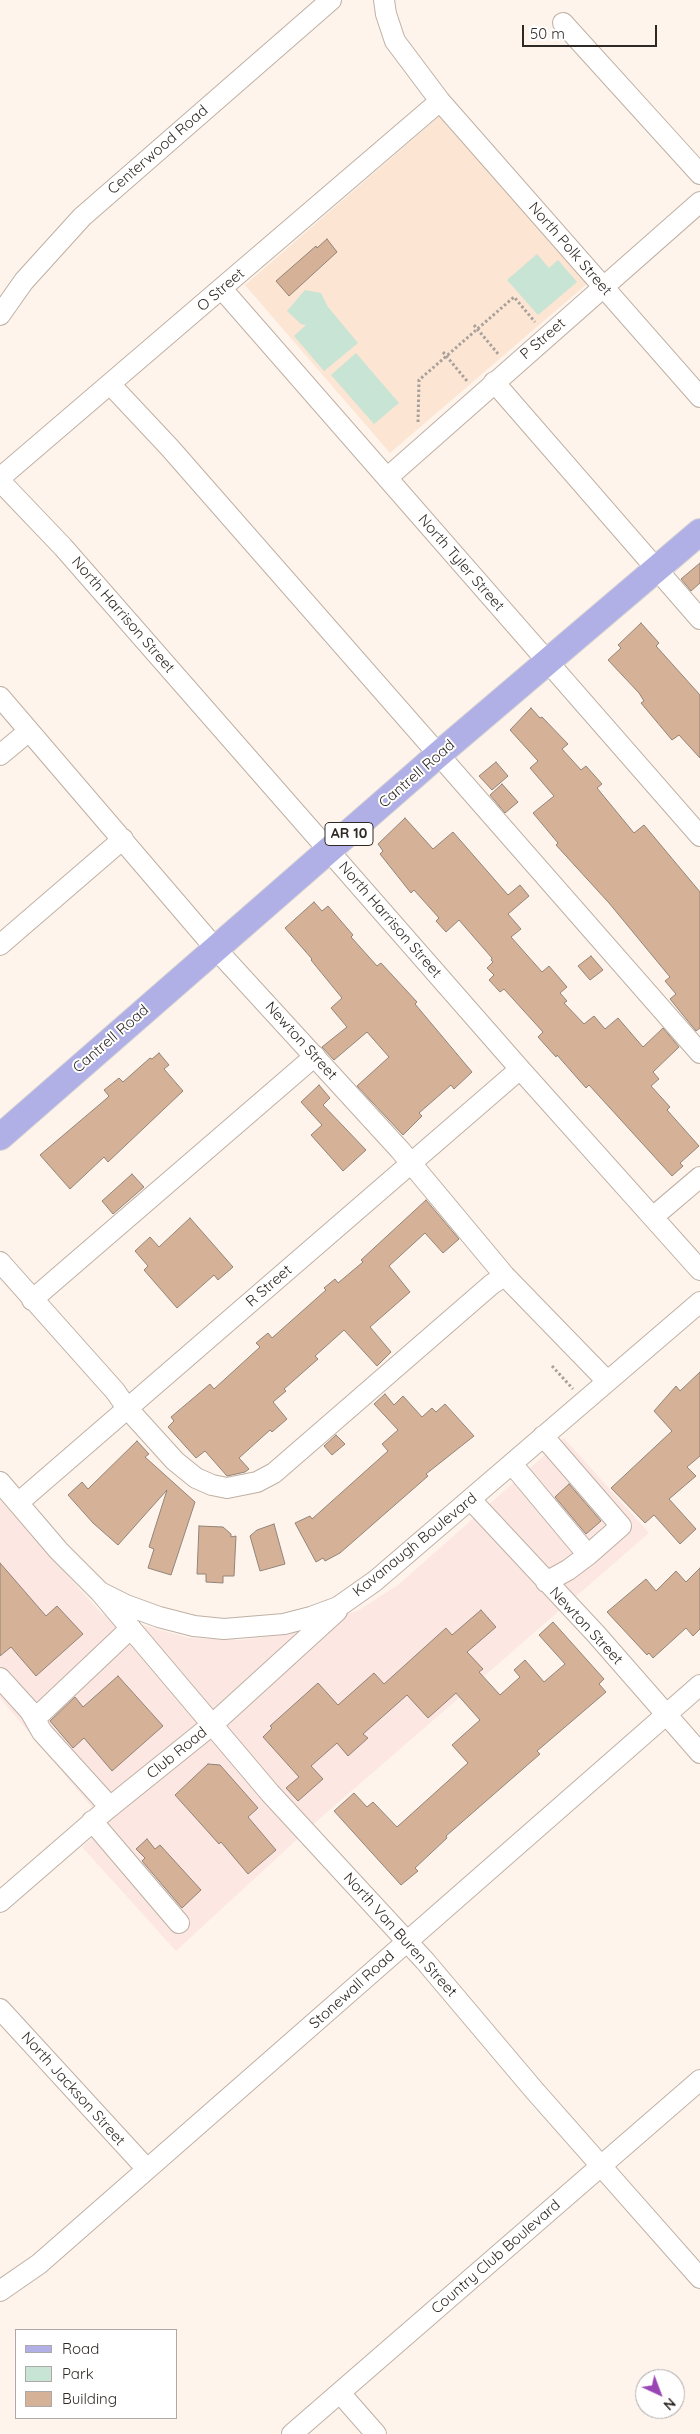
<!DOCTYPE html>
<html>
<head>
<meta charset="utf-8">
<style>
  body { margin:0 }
  #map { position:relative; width:700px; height:2434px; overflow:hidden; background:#fef4ec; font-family:Quicksand,sans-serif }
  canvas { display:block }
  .legend { position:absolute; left:15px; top:2329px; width:162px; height:90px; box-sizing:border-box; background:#fff; border:1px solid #aca9a8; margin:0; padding:6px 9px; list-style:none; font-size:15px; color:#2f2925 }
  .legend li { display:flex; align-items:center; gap:10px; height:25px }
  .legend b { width:25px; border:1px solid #aca9a8 }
  .north { position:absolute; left:635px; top:2369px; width:50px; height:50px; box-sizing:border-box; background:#fff; border:1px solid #aca9a8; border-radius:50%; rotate:137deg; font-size:14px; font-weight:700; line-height:20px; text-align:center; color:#2f2925 }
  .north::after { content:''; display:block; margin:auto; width:18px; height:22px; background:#9945b4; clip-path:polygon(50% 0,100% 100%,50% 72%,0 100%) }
  .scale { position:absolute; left:522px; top:25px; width:135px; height:22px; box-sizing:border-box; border:2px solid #2f2925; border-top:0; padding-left:6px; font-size:15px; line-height:18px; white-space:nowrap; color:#2f2925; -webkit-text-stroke:4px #fff; paint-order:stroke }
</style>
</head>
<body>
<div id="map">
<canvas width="700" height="2434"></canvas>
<ul class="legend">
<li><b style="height:6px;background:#b0b0e6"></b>Road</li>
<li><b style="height:14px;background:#c8e4d4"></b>Park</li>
<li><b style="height:14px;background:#d5b297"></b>Building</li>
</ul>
<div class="north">N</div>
<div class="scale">50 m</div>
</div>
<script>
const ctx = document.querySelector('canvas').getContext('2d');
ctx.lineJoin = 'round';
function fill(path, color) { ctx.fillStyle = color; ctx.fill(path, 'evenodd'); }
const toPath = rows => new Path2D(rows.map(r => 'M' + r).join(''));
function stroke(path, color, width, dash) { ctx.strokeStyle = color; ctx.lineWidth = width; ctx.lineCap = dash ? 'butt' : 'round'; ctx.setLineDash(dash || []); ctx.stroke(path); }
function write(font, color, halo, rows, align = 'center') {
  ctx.font = font + ' Quicksand,sans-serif'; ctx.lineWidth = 4; ctx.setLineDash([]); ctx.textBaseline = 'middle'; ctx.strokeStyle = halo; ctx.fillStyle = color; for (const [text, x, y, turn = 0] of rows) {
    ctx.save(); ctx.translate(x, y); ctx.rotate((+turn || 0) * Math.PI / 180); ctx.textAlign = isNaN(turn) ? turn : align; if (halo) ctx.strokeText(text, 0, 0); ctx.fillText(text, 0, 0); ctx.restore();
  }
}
const commercial = toPath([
  [564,1438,649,1533,317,1821,176,1951,82,1847,107,1825,0,1698,0,1499,102,1614,189,1638,240,1640,289,1634,359,1610,398,1585]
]);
const built = toPath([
  [442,114,588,283,390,453,245,285]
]);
const green = toPath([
  [537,254,549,268,558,260,577,282,538,315,507,280],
  [305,290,321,293,328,307,358,343,324,371,294,336,306,325,301,324,287,311],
  [356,353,399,403,374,424,331,375]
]);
const building = toPath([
  [327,239,337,252,289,296,276,281,316,246,317,248,327,239],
  [700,563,700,583,691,591,681,579,700,563],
  [641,623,659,643,656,646,700,695,700,758,679,735,672,740,641,703,644,701,639,693,608,660,621,648,618,645,641,623],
  [531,708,540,718,542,717,568,744,562,749,581,770,586,766,602,784,597,788,634,833,644,825,700,892,700,1028,696,1031,670,999,676,994,665,981,670,977,609,903,556,845,558,843,533,813,554,796,530,768,538,761,510,730,531,708],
  [496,762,508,776,492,790,479,776,496,762],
  [502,784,518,802,505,813,490,795,502,784],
  [405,818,433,849,453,832,508,895,520,885,529,896,508,914,521,929,511,937,542,972,549,966,567,987,560,993,567,1001,564,1003,584,1024,594,1016,605,1029,618,1018,643,1047,663,1028,679,1047,653,1072,659,1079,651,1086,670,1107,667,1110,699,1146,680,1163,683,1166,672,1176,589,1085,586,1088,557,1055,556,1057,538,1037,543,1032,504,989,500,992,489,980,494,975,487,968,493,962,491,960,492,958,459,920,446,932,436,921,439,918,414,890,411,893,380,854,383,851,378,844,405,818],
  [314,902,322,911,328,906,353,935,351,937,377,966,381,963,417,1002,415,1004,472,1072,454,1089,451,1085,419,1113,422,1116,403,1135,357,1086,389,1057,367,1032,334,1060,322,1047,347,1027,331,1008,342,998,311,960,312,959,285,928,314,902],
  [591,956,603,970,590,980,578,966,591,956],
  [159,1053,169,1065,164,1069,183,1091,108,1162,104,1157,70,1189,40,1155,106,1099,109,1096,104,1090,119,1078,123,1082,150,1058,152,1059,159,1053],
  [319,1085,330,1098,323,1105,366,1150,343,1171,311,1135,322,1125,301,1102,319,1085],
  [132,1174,144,1187,113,1214,102,1201,132,1174],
  [426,1200,459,1239,443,1253,425,1233,389,1266,410,1292,370,1327,391,1352,377,1366,344,1330,315,1356,318,1359,284,1389,286,1391,273,1402,287,1419,272,1432,270,1430,239,1458,249,1469,245,1472,227,1476,205,1451,196,1458,168,1427,174,1421,171,1417,210,1384,214,1389,260,1347,256,1343,268,1333,272,1338,326,1290,324,1288,335,1279,338,1283,363,1262,361,1260,426,1200],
  [190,1218,233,1267,218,1280,214,1275,177,1308,144,1270,148,1266,135,1251,150,1237,159,1247,190,1218],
  [700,1372,700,1456,687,1467,696,1476,669,1499,696,1529,680,1544,654,1515,645,1523,611,1488,672,1431,654,1411,676,1386,680,1391,700,1372],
  [385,1394,394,1405,403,1396,422,1417,432,1408,436,1412,445,1404,474,1436,426,1474,428,1476,340,1553,325,1561,323,1558,316,1562,295,1523,310,1516,312,1519,388,1451,382,1444,398,1430,374,1404,385,1394],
  [336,1435,345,1444,332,1455,324,1446,336,1435],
  [137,1441,149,1454,145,1457,195,1502,171,1575,148,1568,154,1549,149,1547,167,1490,118,1545,93,1523,68,1495,82,1482,88,1489,137,1441],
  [569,1484,601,1521,586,1534,555,1497,569,1484],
  [274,1524,285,1564,260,1571,250,1536,257,1530,274,1524],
  [199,1526,223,1527,231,1534,231,1537,236,1536,234,1576,223,1576,223,1583,206,1582,206,1574,197,1574,199,1526],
  [0,1563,46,1616,57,1606,83,1634,36,1676,11,1647,0,1656,0,1563],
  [700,1568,700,1629,693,1636,686,1628,653,1658,649,1653,647,1655,607,1612,646,1579,656,1591,676,1571,686,1582,700,1568],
  [481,1610,496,1627,467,1652,483,1669,479,1672,500,1695,520,1677,514,1670,525,1660,544,1682,565,1664,539,1635,553,1622,604,1679,599,1684,606,1692,537,1751,540,1754,446,1836,447,1838,415,1868,418,1871,401,1885,334,1811,354,1793,367,1807,373,1802,397,1827,468,1763,452,1745,480,1720,456,1693,428,1718,407,1695,363,1734,368,1738,348,1756,337,1743,311,1766,323,1779,298,1801,286,1788,299,1777,263,1737,272,1728,270,1726,318,1683,338,1705,374,1673,384,1684,446,1628,452,1635,481,1610],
  [118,1676,163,1726,112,1771,84,1738,73,1748,50,1721,75,1697,83,1707,118,1676],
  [208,1764,220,1765,258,1808,248,1817,276,1850,248,1874,221,1842,219,1844,175,1795,208,1764],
  [147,1839,155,1849,160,1845,201,1890,182,1908,142,1861,145,1858,136,1849,147,1839]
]);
const path = toPath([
  [474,325,499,355],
  [443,352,467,381],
  [418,422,419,380,514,297,535,322],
  [552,1366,573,1389]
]);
const minor = toPath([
  [384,0,386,14,395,41,440,101,700,397],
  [563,23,700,174],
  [222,289,700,836],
  [0,315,24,281,82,217,331,0],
  [494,382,700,619],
  [110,384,170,448,700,1053],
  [0,478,440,101],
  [387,478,700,202],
  [0,481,63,547,520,1069,700,1270],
  [0,697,215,948,400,1150,505,1276,607,1381],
  [0,755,29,731],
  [0,945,123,839],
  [653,1217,700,1177],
  [0,1262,115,1391,127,1408,175,1461,196,1478,212,1485,227,1488,257,1482,274,1473,492,1284,505,1276],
  [32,1300,315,1056],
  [543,1436,621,1526,588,1555,568,1570,546,1582],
  [512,1464,588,1555],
  [0,1482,59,1551,100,1592,126,1605,159,1617,194,1626,224,1629,284,1624,311,1617,338,1607,375,1581,700,1302],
  [471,1500,596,1634,700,1753],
  [18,1503,520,1069],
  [100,1592,270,1793,425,1961,534,2090,700,2278],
  [0,1678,30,1711,39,1715,131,1628],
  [30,1711,42,1732,110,1807],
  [92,1821,179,1923],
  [0,1902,105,1811,213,1724,337,1611],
  [0,2009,146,2168],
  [0,2291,39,2264,700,1685],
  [340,2393,376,2434],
  [292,2434,700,2080]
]);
const major = toPath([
  [0,1137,439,754,700,532]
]);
const shields = [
  [349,834,48]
];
const shieldNames = [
  ["AR 10",349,834]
];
const streetNames = [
  ["Centerwood Road",158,150,-41],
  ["North Polk Street",570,249,49],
  ["O Street",221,290,-41],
  ["P Street",543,339,-41],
  ["North Tyler Street",461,563,49],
  ["North Harrison Street",123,615,49],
  ["Cantrell Road",417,774,-41],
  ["North Harrison Street",390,920,49],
  ["Cantrell Road",111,1039,-41],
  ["Newton Street",301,1041,48],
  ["R Street",269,1286,-41],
  ["Kavanaugh Boulevard",415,1545,-39],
  ["Newton Street",586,1626,47],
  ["Club Road",177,1753,-39],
  ["North Van Buren Street",400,1935,48],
  ["Stonewall Road",352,1990,-42],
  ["North Jackson Street",73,2089,48],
  ["Country Club Boulevard",496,2257,-41]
];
fill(commercial, '#fce7e3');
fill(built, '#fce5d3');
fill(green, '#c8e4d4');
fill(building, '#d5b297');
stroke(building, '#928478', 1);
stroke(minor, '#bfb0a4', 22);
stroke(major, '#d5d4d3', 28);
stroke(path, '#a8a09a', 3, [2.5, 2.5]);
stroke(minor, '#fff', 20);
stroke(major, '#b0b0e6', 26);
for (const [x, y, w] of shields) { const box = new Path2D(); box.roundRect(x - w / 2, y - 11.5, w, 23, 4); ctx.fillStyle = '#fff'; ctx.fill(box); stroke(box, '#2f2925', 1); }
write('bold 14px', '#2f2925', null, shieldNames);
write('15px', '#2f2925', '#fff', streetNames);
</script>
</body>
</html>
